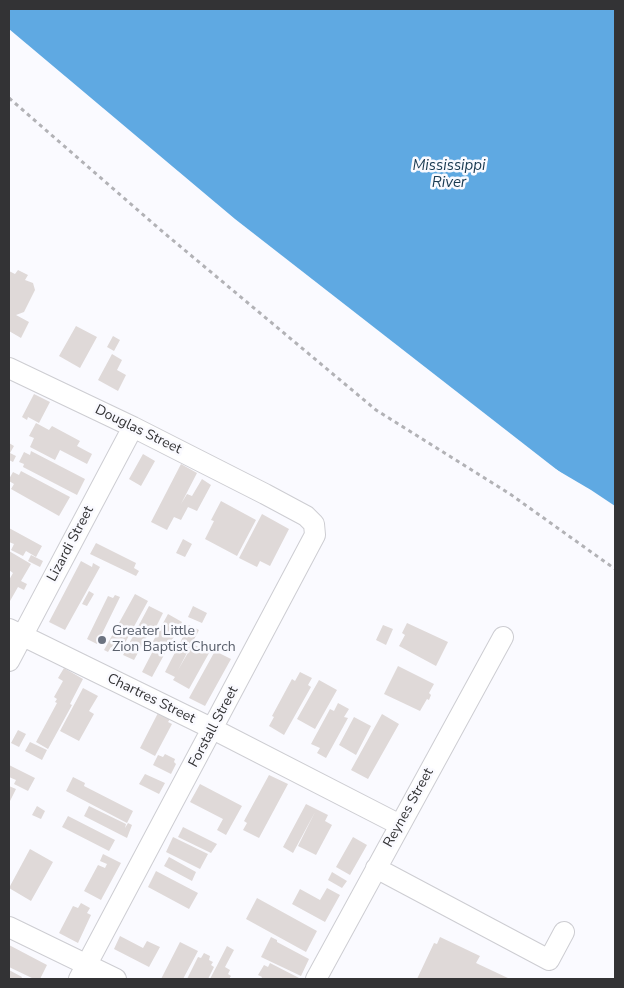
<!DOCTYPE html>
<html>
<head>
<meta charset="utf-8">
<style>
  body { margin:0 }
  #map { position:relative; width:624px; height:988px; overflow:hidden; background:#fafaff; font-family:"Nunito Sans",sans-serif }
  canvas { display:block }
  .frame { position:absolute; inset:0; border:10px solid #333335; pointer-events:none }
</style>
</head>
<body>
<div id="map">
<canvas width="624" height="988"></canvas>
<div class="frame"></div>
</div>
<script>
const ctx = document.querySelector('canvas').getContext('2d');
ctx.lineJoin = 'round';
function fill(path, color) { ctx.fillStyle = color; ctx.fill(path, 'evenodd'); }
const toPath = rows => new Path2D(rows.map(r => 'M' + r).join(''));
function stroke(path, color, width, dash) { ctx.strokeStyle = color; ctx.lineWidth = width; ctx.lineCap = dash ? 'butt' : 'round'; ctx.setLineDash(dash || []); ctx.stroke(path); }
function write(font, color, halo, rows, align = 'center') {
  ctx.font = font + ' "Nunito Sans",sans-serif'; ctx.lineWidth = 5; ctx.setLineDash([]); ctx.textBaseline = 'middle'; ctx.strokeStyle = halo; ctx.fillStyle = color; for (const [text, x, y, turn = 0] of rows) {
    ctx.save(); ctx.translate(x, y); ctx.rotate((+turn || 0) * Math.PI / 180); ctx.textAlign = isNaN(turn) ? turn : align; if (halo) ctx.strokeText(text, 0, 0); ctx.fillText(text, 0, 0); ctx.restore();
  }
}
const water = toPath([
  [9,9,615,9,615,515,235,219,9,29]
]);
const pier = toPath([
  [540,460,591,490,615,506,615,517]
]);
const building = toPath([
  [18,270,28,275,25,280,33,283,35,290,24,312,16,315,29,322,21,338,9,331,9,314,10,311,9,310,9,271,15,274],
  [76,326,97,337,80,368,59,356],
  [113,336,120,340,114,351,107,347],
  [112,354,122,360,117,370,126,375,118,391,98,380],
  [34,394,50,402,39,423,28,417,27,420,22,417],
  [36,423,49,430,52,426,80,441,77,446,92,454,87,464,60,450,55,460,30,447,34,438,29,436],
  [9,443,14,446,10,453,16,456,13,462,9,460],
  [31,451,85,479,77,495,23,467,24,464,19,462,24,452,30,455],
  [143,454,155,461,141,486,129,479],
  [181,464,197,473,181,504,187,494,192,496,202,479,211,485,197,511,188,507,181,520,174,517,167,530,151,522],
  [21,471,70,497,59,516,11,489,14,484,9,481,9,479,13,472,19,475],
  [221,501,256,520,237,556,205,539,214,521,211,520],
  [262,514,289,529,270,566,260,561,257,567,239,558],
  [9,528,42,546,36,557,26,551,23,556,11,550,14,544,9,542],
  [183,539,192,544,185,557,176,553],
  [96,543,136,563,134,568,139,571,136,576,90,554],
  [9,551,31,564,21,581,27,584,24,590,18,587,10,601,9,600,9,580,13,573,9,570],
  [31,555,43,561,40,567,28,561],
  [81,561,92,567,93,563,100,567,65,630,49,622],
  [89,591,94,594,87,606,82,604],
  [135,594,148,601,120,652,111,647,108,652,104,650],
  [115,595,120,597,97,644,87,639,108,596,113,598],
  [149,606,163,613,155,629,152,627,134,660,123,655],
  [193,606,207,613,202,623,188,617],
  [168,614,182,622,152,677,142,672,155,647,151,645],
  [407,623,448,642,436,666,399,646,405,635,402,633],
  [189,625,199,630,178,670,193,644,209,653,189,689,173,680,175,677,165,672],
  [383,625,393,629,386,645,376,640],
  [215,651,231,659,205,706,189,698],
  [398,666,434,684,429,693,431,695,429,700,427,699,420,711,384,694],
  [64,668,83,679,70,704,72,705,48,749,36,742,57,703,55,702,57,699,54,697,63,681,58,678],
  [300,672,312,678,308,685,311,687,284,735,269,726,274,717,272,716,292,679,295,681],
  [319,680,337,690,315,729,297,719],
  [83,688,98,696,89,711,94,714,79,741,60,731],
  [338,703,349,709,344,717,348,718,326,758,317,753,320,748,311,744,330,709,334,711],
  [158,713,170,719,168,722,172,724,155,756,140,748],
  [382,714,399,724,368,779,351,770],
  [354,717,371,726,356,755,339,745],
  [18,730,26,734,19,747,11,743],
  [30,742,47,750,42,760,25,751],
  [165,754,175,759,174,762,176,764,171,774,153,765,158,755,163,757],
  [9,765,35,778,28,791,14,784,16,780,9,777],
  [145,774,165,783,159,794,139,784],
  [269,775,288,784,259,838,243,830,247,823,244,821],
  [73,777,85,783,84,786,133,811,127,823,66,791],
  [200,784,242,806,226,835,217,830,223,819,190,802],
  [9,786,16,789,10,801,9,800],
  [306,804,328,815,325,821,332,825,316,855,298,846,315,812,293,853,283,847],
  [37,806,45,811,41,819,32,815],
  [89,806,126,824,125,828,128,823,132,825,127,838,84,816],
  [68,816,115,840,109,851,62,827],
  [183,827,217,844,211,853,178,837],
  [173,837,208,854,200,869,166,852],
  [353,837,367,845,350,875,336,867],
  [30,849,53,862,31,901,9,888],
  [103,854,121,863,101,900,84,891,98,865,105,868,107,864,100,861],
  [169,857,196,872,192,881,164,866],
  [156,871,198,893,189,909,148,887],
  [332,872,347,881,342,888,328,880],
  [327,888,340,895,325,922,292,904,300,889,320,900],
  [257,898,317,931,306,952,246,919],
  [81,903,90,908,87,913,91,915,78,943,59,933,73,906,78,908],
  [120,936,143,948,147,941,160,947,149,967,114,949],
  [271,937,277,940,277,942,309,959,301,976,261,957],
  [440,937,480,956,476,963,510,979,417,979,434,943,437,944],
  [180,942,198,951,183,979,161,979],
  [9,945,47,965,40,979,34,979,9,967],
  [227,946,234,950,225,967,230,970,228,974,231,976,229,979,210,979],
  [204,953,210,956,209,960,213,962,211,965,214,967,208,979,187,979,198,957,201,958],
  [270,963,301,979,261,979,262,977,258,975,264,965,268,967],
  [9,970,22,977,21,979,9,979]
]);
const path = toPath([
  [9,98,163,232,376,410,510,494,615,569]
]);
const minor = toPath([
  [9,368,133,427,265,494,306,516,314,524,315,535,79,979],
  [9,629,213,729,400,825],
  [9,661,133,427],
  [376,868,549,960,564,932],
  [9,927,116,979],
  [316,979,503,637]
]);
const markers = [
  [102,640,5,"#6b7280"]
];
const streetNames = [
  ["Douglas Street",138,430,26],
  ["Lizardi Street",71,544,-62],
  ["Chartres Street",151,699,26],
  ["Forstall Street",214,727,-62],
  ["Reynes Street",409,808,-61]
];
const worshipNames = [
  ["Greater Little",112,632],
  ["Zion Baptist Church",112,648]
];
const waterNames = [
  ["Mississippi",449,166],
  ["River",449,183]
];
fill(water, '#5fa9e2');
fill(pier, '#fafaff');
fill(building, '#dfd9d8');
stroke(minor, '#cdcdd2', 22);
stroke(path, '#b2b2b6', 3, [4, 4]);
stroke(minor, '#fff', 20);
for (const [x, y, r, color] of markers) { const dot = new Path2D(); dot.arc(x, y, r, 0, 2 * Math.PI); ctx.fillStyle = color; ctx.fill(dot); stroke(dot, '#fafaff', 2); }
write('14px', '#333335', '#fafaff', streetNames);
write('14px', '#5b616d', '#fafaff', worshipNames, 'left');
write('italic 15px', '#1b3b52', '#fafaff', waterNames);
</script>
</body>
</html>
